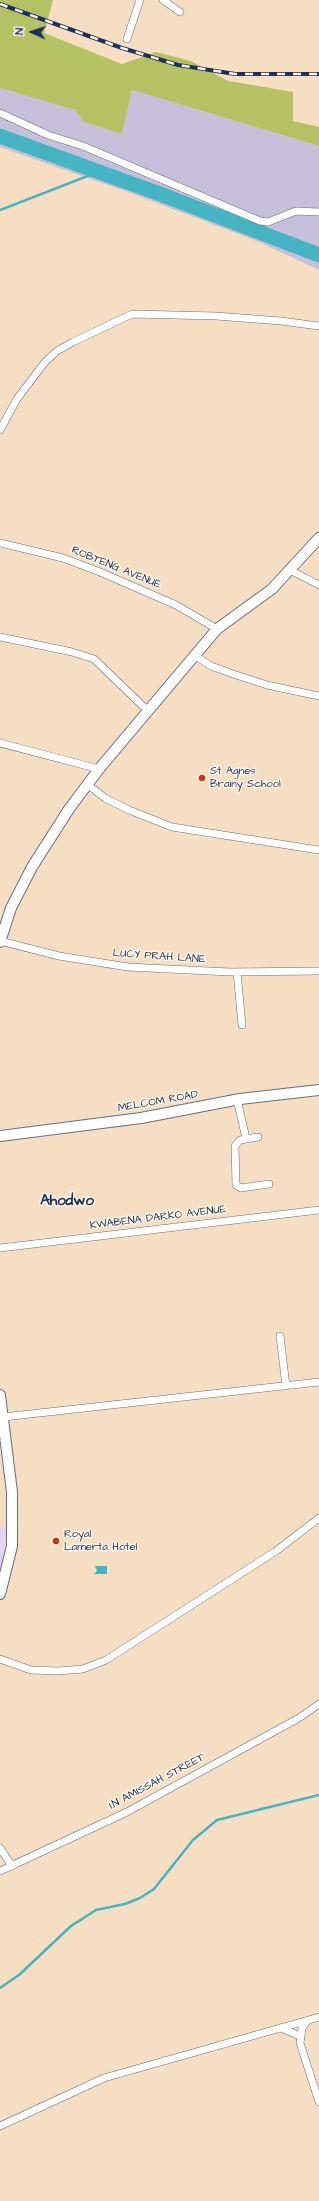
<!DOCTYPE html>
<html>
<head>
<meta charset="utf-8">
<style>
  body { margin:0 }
  #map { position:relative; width:319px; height:2201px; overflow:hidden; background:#f5dec2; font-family:"Architects Daughter",sans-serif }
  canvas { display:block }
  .north { position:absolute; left:12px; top:12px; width:40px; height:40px; -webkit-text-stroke:3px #fcf5e5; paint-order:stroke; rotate:273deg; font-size:11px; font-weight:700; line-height:16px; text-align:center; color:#1b2f5e }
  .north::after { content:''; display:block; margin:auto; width:14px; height:18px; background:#1b2f5e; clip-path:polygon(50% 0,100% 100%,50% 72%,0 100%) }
</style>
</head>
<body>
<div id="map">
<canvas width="319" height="2201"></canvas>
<div class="north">N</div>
</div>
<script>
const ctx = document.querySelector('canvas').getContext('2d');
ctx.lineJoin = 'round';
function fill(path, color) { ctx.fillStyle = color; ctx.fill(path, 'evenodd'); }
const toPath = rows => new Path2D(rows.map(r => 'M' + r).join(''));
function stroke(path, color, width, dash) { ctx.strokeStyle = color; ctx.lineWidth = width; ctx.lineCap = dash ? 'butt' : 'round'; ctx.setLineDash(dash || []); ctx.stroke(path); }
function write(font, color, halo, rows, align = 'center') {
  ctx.font = font + ' "Architects Daughter",sans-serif'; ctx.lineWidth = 3; ctx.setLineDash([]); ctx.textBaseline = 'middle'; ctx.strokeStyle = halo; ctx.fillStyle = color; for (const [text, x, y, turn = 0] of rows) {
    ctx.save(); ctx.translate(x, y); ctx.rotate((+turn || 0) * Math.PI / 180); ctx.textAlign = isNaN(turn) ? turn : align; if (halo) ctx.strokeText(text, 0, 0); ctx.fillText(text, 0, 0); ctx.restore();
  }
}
const built = toPath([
  [0,1527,8,1527,8,1547,0,1577]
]);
const industrial = toPath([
  [0,88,75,110,84,122,122,134,132,90,319,146,319,270,257,241,133,194,0,147]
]);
const green = toPath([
  [0,0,53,0,44,33,122,64,156,52,191,61,228,81,293,92,293,121,319,127,319,146,132,90,122,134,84,122,75,110,0,88]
]);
const water = toPath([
  [95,1566,107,1566,107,1574,94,1574,97,1571]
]);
const stream = toPath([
  [0,210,98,172],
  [0,1988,19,1975,71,1926,96,1910,125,1904,140,1898,154,1889,193,1840,217,1820,319,1795]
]);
const river = toPath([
  [0,136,160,194,319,255]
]);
const street = toPath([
  [163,0,180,12],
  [127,39,140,0],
  [0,113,48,135,83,146,260,221,268,222,296,211,319,212],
  [0,430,17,399,45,362,57,351,73,342,132,314,216,316,281,321,319,326],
  [0,543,63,558,100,572,176,605,217,629],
  [290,570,319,585],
  [0,637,72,652,94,659,147,710],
  [194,655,211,666,233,674,267,685,319,696],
  [0,743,99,769],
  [87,784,105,798,129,810,172,827,319,850],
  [0,941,59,956,128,967,230,972,319,971],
  [237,972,242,1025],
  [237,1100,246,1138],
  [258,1137,240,1140,235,1146,236,1185,241,1188,269,1184],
  [0,1248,319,1210],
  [280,1336,286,1386],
  [3,1417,319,1382],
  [0,1659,31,1670,58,1671,83,1669,106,1660,276,1551,319,1518],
  [0,1848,12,1866],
  [0,1871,127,1812,299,1718,319,1704],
  [307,2021,302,2028,300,2043,319,2102],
  [281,2028,300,2036],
  [0,2126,104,2078,319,2017]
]);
const secondary = toPath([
  [0,942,11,908,32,867,69,809,99,769,217,629,272,589,319,538],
  [0,1136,141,1118,240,1099,319,1090],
  [0,1395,12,1492,12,1546,0,1594]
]);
const rail = toPath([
  [0,4,122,48,178,65,235,74,319,74]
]);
const markers = [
  [202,778,4,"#c8321e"],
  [56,1541,4,"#c8321e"]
];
const streetNames = [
  ["ROBTENG AVENUE",116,568,22],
  ["LUCY PRAH LANE",159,957,4],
  ["MELCOM ROAD",158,1102,-10],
  ["KWABENA DARKO AVENUE",158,1218,-7],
  ["I.N AMISSAH STREET",157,1782,-28]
];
const poiNames = [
  ["St Agnes",210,772],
  ["Brainy School",210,785],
  ["Royal",64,1535],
  ["Lamerta Hotel",64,1548]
];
const districtNames = [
  ["Ahodwo",67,1202]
];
fill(built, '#e3d3f2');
fill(industrial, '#c6c0da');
fill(green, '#b4c264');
fill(water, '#47b4c4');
stroke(stream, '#47b4c4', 2.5);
stroke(river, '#47b4c4', 15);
stroke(street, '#676c81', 8);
stroke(secondary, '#676c81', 12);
stroke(street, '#fff', 7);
stroke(secondary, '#fff', 10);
stroke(rail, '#1b2f5e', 4);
stroke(rail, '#fcf5e5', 2.5, [8]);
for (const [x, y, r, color] of markers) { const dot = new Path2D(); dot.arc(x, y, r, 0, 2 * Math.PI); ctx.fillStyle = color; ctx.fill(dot); stroke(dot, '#fcf5e5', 1.5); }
write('11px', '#1b2f5e', '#fcf5e5', streetNames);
write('11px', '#1b2f5e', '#fcf5e5', poiNames, 'left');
write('bold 15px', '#1b2f5e', '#fcf5e5', districtNames);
</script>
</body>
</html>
